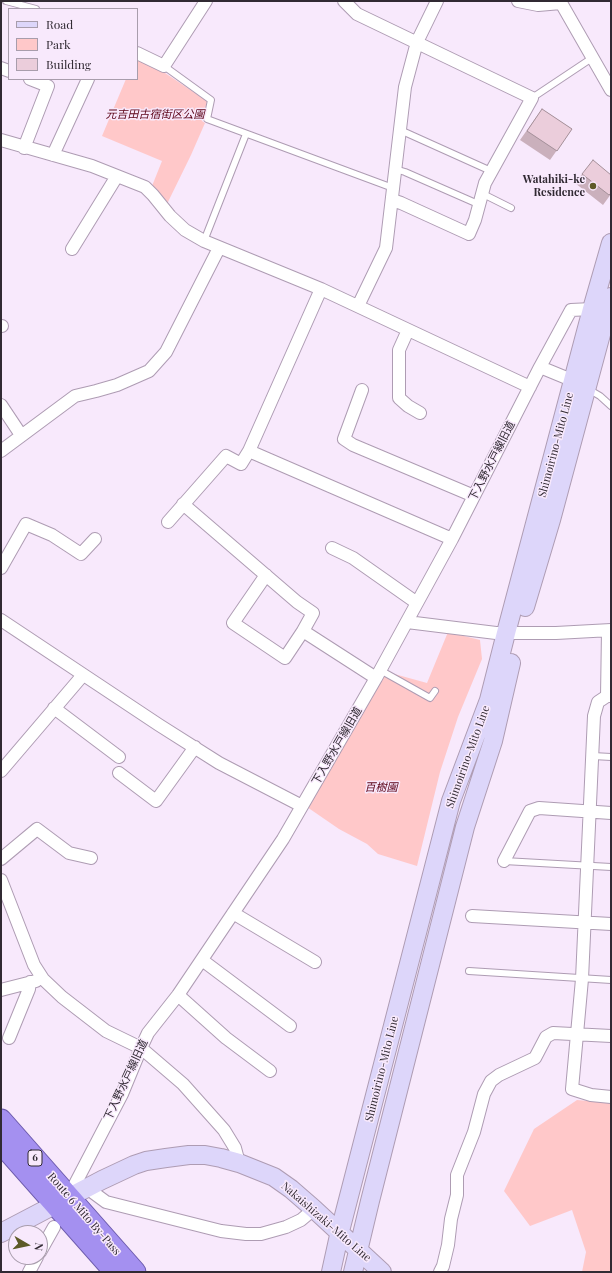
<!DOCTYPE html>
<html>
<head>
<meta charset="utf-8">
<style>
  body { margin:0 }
  #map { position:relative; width:612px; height:1273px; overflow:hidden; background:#f8e9fc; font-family:"Playfair Display",serif }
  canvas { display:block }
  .frame { position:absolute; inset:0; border:2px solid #312a33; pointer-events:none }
  .legend { position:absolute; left:8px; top:8px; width:130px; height:72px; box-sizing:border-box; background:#f8e9fc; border:1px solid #a89dac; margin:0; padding:5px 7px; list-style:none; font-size:12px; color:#312a33 }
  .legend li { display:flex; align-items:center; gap:8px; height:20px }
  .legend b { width:20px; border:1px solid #a89dac }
  .north { position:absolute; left:8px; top:1225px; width:40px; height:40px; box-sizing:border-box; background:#f8e9fc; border:1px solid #a89dac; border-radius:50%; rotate:99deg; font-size:11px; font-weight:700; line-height:16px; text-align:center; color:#312a33 }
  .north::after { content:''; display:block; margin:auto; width:14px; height:18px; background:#5d5a27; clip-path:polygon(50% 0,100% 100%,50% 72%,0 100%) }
</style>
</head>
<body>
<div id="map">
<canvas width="612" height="1273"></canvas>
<div class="frame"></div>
<ul class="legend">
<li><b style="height:5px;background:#ddd6fa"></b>Road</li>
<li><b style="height:11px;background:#ffc8c9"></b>Park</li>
<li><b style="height:11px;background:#ebcddb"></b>Building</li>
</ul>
<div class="north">N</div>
</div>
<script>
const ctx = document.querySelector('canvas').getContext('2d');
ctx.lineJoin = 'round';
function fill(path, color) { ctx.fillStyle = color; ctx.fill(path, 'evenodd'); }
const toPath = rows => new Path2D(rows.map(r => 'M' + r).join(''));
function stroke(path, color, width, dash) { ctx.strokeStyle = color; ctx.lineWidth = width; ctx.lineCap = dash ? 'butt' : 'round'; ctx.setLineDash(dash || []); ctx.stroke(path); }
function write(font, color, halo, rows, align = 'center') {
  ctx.font = font + ' "Playfair Display","Noto Sans JP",serif'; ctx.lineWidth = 3; ctx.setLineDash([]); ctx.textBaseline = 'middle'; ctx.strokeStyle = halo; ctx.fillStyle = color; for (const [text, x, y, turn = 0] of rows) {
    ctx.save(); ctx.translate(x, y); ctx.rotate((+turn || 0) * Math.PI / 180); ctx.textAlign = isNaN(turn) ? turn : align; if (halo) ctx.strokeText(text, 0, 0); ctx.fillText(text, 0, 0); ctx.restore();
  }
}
const green = toPath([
  [137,57,162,71,207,101,202,121,205,123,191,155,167,204,152,186,162,161,102,136,126,79,137,79],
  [448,632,480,640,482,659,458,717,440,772,417,866,378,854,367,844,339,829,307,807,387,672,427,683],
  [577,1100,611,1103,611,1272,582,1272,586,1252,572,1210,530,1226,504,1191,534,1129]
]);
const service = toPath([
  [6,1,36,9],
  [164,66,211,100,207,119,393,188],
  [532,98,592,58],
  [400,130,491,171],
  [395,169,405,172,478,204],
  [481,193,511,208],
  [204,241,246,134],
  [588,389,600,396,611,406],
  [380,670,430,698,435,691],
  [593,756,611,757],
  [504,861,611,867],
  [469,971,611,980]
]);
const minor = toPath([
  [344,1,357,14,532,98,485,183,475,220,469,234,401,203,392,200],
  [518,1,538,5,561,3],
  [560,1,611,90],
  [137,53,164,66,206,1],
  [1,68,9,71],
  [1,140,92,166,145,187,153,195,170,216,185,230,204,241,321,289,530,387],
  [24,148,48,86,30,79],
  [53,155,88,79],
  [72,249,117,176],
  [321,289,249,451,452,539],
  [358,306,386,248,405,87,417,42,437,1],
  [1,326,2,326],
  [408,330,399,350,399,398,408,406,420,413],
  [540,367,574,381],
  [362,390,344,439,353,445,474,496],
  [1,405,21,435],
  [1,451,75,396,96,391,117,385,149,371,166,352,219,248],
  [183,504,297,602,313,613,303,631,376,678],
  [168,522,226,456,241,464,249,451],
  [332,548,353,558,417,603],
  [1,568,26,524,52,535,81,554,95,539],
  [266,575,233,623,285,658,303,631],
  [1,620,159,725,219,763,302,806],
  [407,622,496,633,556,633,611,630],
  [607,696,608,631],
  [611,696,607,696,598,702,594,716,582,979,572,1089,591,1095,611,1097],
  [54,708,119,757],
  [1,771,83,675],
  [119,773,156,801,195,747],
  [1,859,37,829,69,853,91,858],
  [504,861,530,811,539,808,611,813],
  [1,880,34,965,43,979,62,997,106,1031,141,1048,183,1084,224,1130,235,1148,239,1163],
  [233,913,315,962],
  [472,916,611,924],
  [202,960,290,1026],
  [1,990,36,981],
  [178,995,226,1038,270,1071],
  [9,1038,29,989,30,982],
  [73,1188,122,1094,141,1048,148,1033,178,995,283,839,376,678,452,539,540,367,571,310,592,309],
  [87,1188,106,1202,221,1231,246,1234,261,1234,286,1227,301,1220,314,1209],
  [40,1252,54,1227],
  [29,1272,37,1257],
  [440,1272,443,1266,448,1245,451,1219,457,1195,457,1175,474,1132,484,1094,491,1081,499,1075,535,1058,546,1037,553,1033,611,1036]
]);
const secondary = toPath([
  [525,607,551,520,611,297],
  [1,1233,102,1180,134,1165,146,1161,166,1158,189,1155,205,1155,221,1158,239,1163,274,1177,291,1189,314,1209,382,1272],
  [331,1272,340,1231,451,801,489,700,506,633,592,309,611,243],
  [353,1272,370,1201,465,827,493,741,511,663]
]);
const trunk = toPath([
  [1,1120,135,1272],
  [1,1143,115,1272]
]);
const wall = toPath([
  [542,109,572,129,550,160,520,140],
  [582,174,611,175,611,194,603,205,575,183]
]);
const building = toPath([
  [542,109,572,129,557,151,527,131,542,109],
  [593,160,611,175,611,193,609,195,582,174,593,160]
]);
const markers = [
  [593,186,4,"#5d5a27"]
];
const shields = [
  [35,1158,14]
];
const shieldNames = [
  ["6",35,1158]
];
const parkNames = [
  ["元吉田古宿街区公園",155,115],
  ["百樹園",381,788]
];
const poiNames = [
  ["Watahiki-ke",585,180],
  ["Residence",585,193]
];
const streetNames = [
  ["Shimoirino-Mito Line",556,445,-75],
  ["下入野水戸線旧道",492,461,-63],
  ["下入野水戸線旧道",337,746,-60],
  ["Shimoirino-Mito Line",468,757,-70],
  ["Shimoirino-Mito Line",382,1069,-76],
  ["下入野水戸線旧道",126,1080,-65],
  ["Route 6 Mito By-Pass",84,1214,49],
  ["Nakaishizaki-Mito Line",326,1222,41]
];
fill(green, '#ffc8c9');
stroke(service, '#ae9cb3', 8);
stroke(minor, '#ae9cb3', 14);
stroke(secondary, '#ae9cb3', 20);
stroke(trunk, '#6d5bac', 23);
stroke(service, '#fff', 6);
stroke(minor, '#fff', 12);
stroke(secondary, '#ddd6fa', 18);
stroke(trunk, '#a490f0', 21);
fill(wall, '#cab0bc');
fill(building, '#ebcddb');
stroke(building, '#a49099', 1);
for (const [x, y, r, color] of markers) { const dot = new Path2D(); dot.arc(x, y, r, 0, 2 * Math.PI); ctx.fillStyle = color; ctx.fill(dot); stroke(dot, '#f8e9fc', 1.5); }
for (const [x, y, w] of shields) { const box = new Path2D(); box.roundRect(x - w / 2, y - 8, w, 16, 3); ctx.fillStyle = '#f8e9fc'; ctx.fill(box); stroke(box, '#312a33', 1); }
write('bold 10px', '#312a33', null, shieldNames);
write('italic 11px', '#5a0015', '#f8e9fc', parkNames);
write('bold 11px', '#312a33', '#f8e9fc', poiNames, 'right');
write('11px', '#312a33', '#f8e9fc', streetNames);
</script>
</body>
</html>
